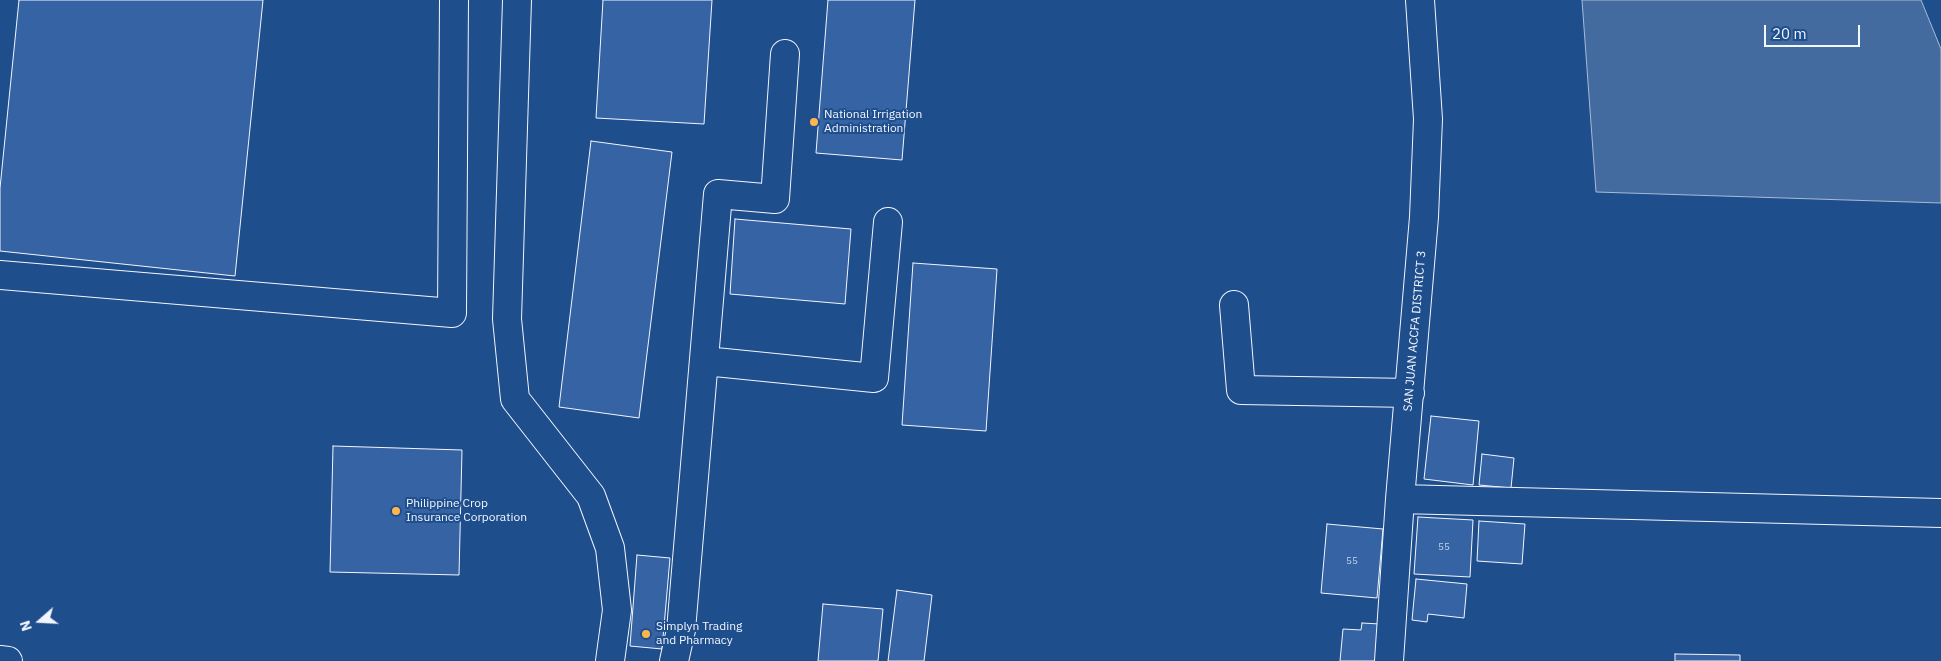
<!DOCTYPE html>
<html>
<head>
<meta charset="utf-8">
<style>
  body { margin:0 }
  #map { position:relative; width:1941px; height:661px; overflow:hidden; background:#1f4e8c; font-family:"IBM Plex Sans",sans-serif }
  canvas { display:block }
  .north { position:absolute; left:15px; top:596px; width:50px; height:50px; -webkit-text-stroke:4px #1f4e8c; paint-order:stroke; rotate:251deg; font-size:14px; font-weight:700; line-height:20px; text-align:center; color:#f2f6ff }
  .north::after { content:''; display:block; margin:auto; width:18px; height:22px; background:#f2f6ff; clip-path:polygon(50% 0,100% 100%,50% 72%,0 100%) }
  .scale { position:absolute; left:1764px; top:25px; width:96px; height:22px; box-sizing:border-box; border:2px solid #f2f6ff; border-top:0; padding-left:6px; font-size:15px; line-height:18px; white-space:nowrap; color:#f2f6ff; -webkit-text-stroke:4px #1f4e8c; paint-order:stroke }
</style>
</head>
<body>
<div id="map">
<canvas width="1941" height="661"></canvas>
<div class="north">N</div>
<div class="scale">20 m</div>
</div>
<script>
const ctx = document.querySelector('canvas').getContext('2d');
ctx.lineJoin = 'round';
function fill(path, color) { ctx.fillStyle = color; ctx.fill(path, 'evenodd'); }
const toPath = rows => new Path2D(rows.map(r => 'M' + r).join(''));
function stroke(path, color, width, dash) { ctx.strokeStyle = color; ctx.lineWidth = width; ctx.lineCap = dash ? 'butt' : 'round'; ctx.setLineDash(dash || []); ctx.stroke(path); }
function write(font, color, halo, rows, align = 'center') {
  ctx.font = font + ' "IBM Plex Sans",sans-serif'; ctx.lineWidth = 4; ctx.setLineDash([]); ctx.textBaseline = 'middle'; ctx.strokeStyle = halo; ctx.fillStyle = color; for (const [text, x, y, turn = 0] of rows) {
    ctx.save(); ctx.translate(x, y); ctx.rotate((+turn || 0) * Math.PI / 180); ctx.textAlign = isNaN(turn) ? turn : align; if (halo) ctx.strokeText(text, 0, 0); ctx.fillText(text, 0, 0); ctx.restore();
  }
}
const water = toPath([
  [1582,0,1921,0,1941,49,1941,203,1596,192,1582,0]
]);
const building = toPath([
  [19,0,263,0,235,276,0,251,0,188,19,0],
  [603,0,712,0,704,124,596,118,603,0],
  [828,0,915,0,902,160,816,153,828,0],
  [591,141,672,152,639,418,559,407,591,141],
  [735,219,851,229,845,304,730,294,735,219],
  [913,263,997,269,986,431,902,425,913,263],
  [1431,416,1479,421,1473,485,1424,479,1431,416],
  [333,446,462,450,459,575,330,572,333,446],
  [1482,454,1514,458,1511,488,1479,485,1482,454],
  [1418,517,1473,520,1470,577,1414,574,1418,517],
  [1479,521,1525,524,1522,564,1477,561,1479,521],
  [1327,524,1383,529,1377,598,1321,593,1327,524],
  [637,555,670,558,662,649,630,646,637,555],
  [1416,579,1467,584,1464,618,1428,614,1427,622,1412,620,1416,579],
  [897,590,932,595,924,661,888,661,897,590],
  [823,604,883,609,878,661,818,661,823,604],
  [1362,623,1380,624,1376,661,1340,661,1343,629,1361,630,1362,623],
  [1675,654,1740,655,1740,661,1675,661,1675,654]
]);
const minor = toPath([
  [517,0,507,319,515,399,591,496,610,548,617,610,610,661],
  [0,275,452,313,454,0],
  [1234,305,1241,390,1410,393],
  [705,361,874,378,888,222],
  [1400,499,1941,513],
  [674,661,681,630,718,194,775,199,785,54],
  [1389,661,1400,499,1424,217,1428,119,1420,0]
]);
const major = toPath([
  [0,660,8,661]
]);
const markers = [
  [814,122,5,"#ffb74d"],
  [396,511,5,"#ffb74d"],
  [646,634,5,"#ffb74d"]
];
const numberNames = [
  ["55",1444,547],
  ["55",1352,561]
];
const poiNames = [
  ["National Irrigation",824,115],
  ["Administration",824,129],
  ["Philippine Crop",406,504],
  ["Insurance Corporation",406,518],
  ["Simplyn Trading",656,627],
  ["and Pharmacy",656,641]
];
const streetNames = [
  ["SAN JUAN ACCFA DISTRICT 3",1415,331,-85]
];
fill(water, '#446ba0');
stroke(water, '#a8bbd7', 1);
fill(building, '#3563a3');
stroke(building, '#f2f6ff', 1);
stroke(minor, '#f2f6ff', 30);
stroke(major, '#f2f6ff', 30);
stroke(minor, '#1f4e8c', 28);
stroke(major, '#1f4e8c', 28);
for (const [x, y, r, color] of markers) { const dot = new Path2D(); dot.arc(x, y, r, 0, 2 * Math.PI); ctx.fillStyle = color; ctx.fill(dot); stroke(dot, '#1f4e8c', 2); }
write('10px', '#c3d1e8', null, numberNames);
write('12px', '#f2f6ff', '#1f4e8c', poiNames, 'left');
write('12px', '#f2f6ff', '#1f4e8c', streetNames);
</script>
</body>
</html>
